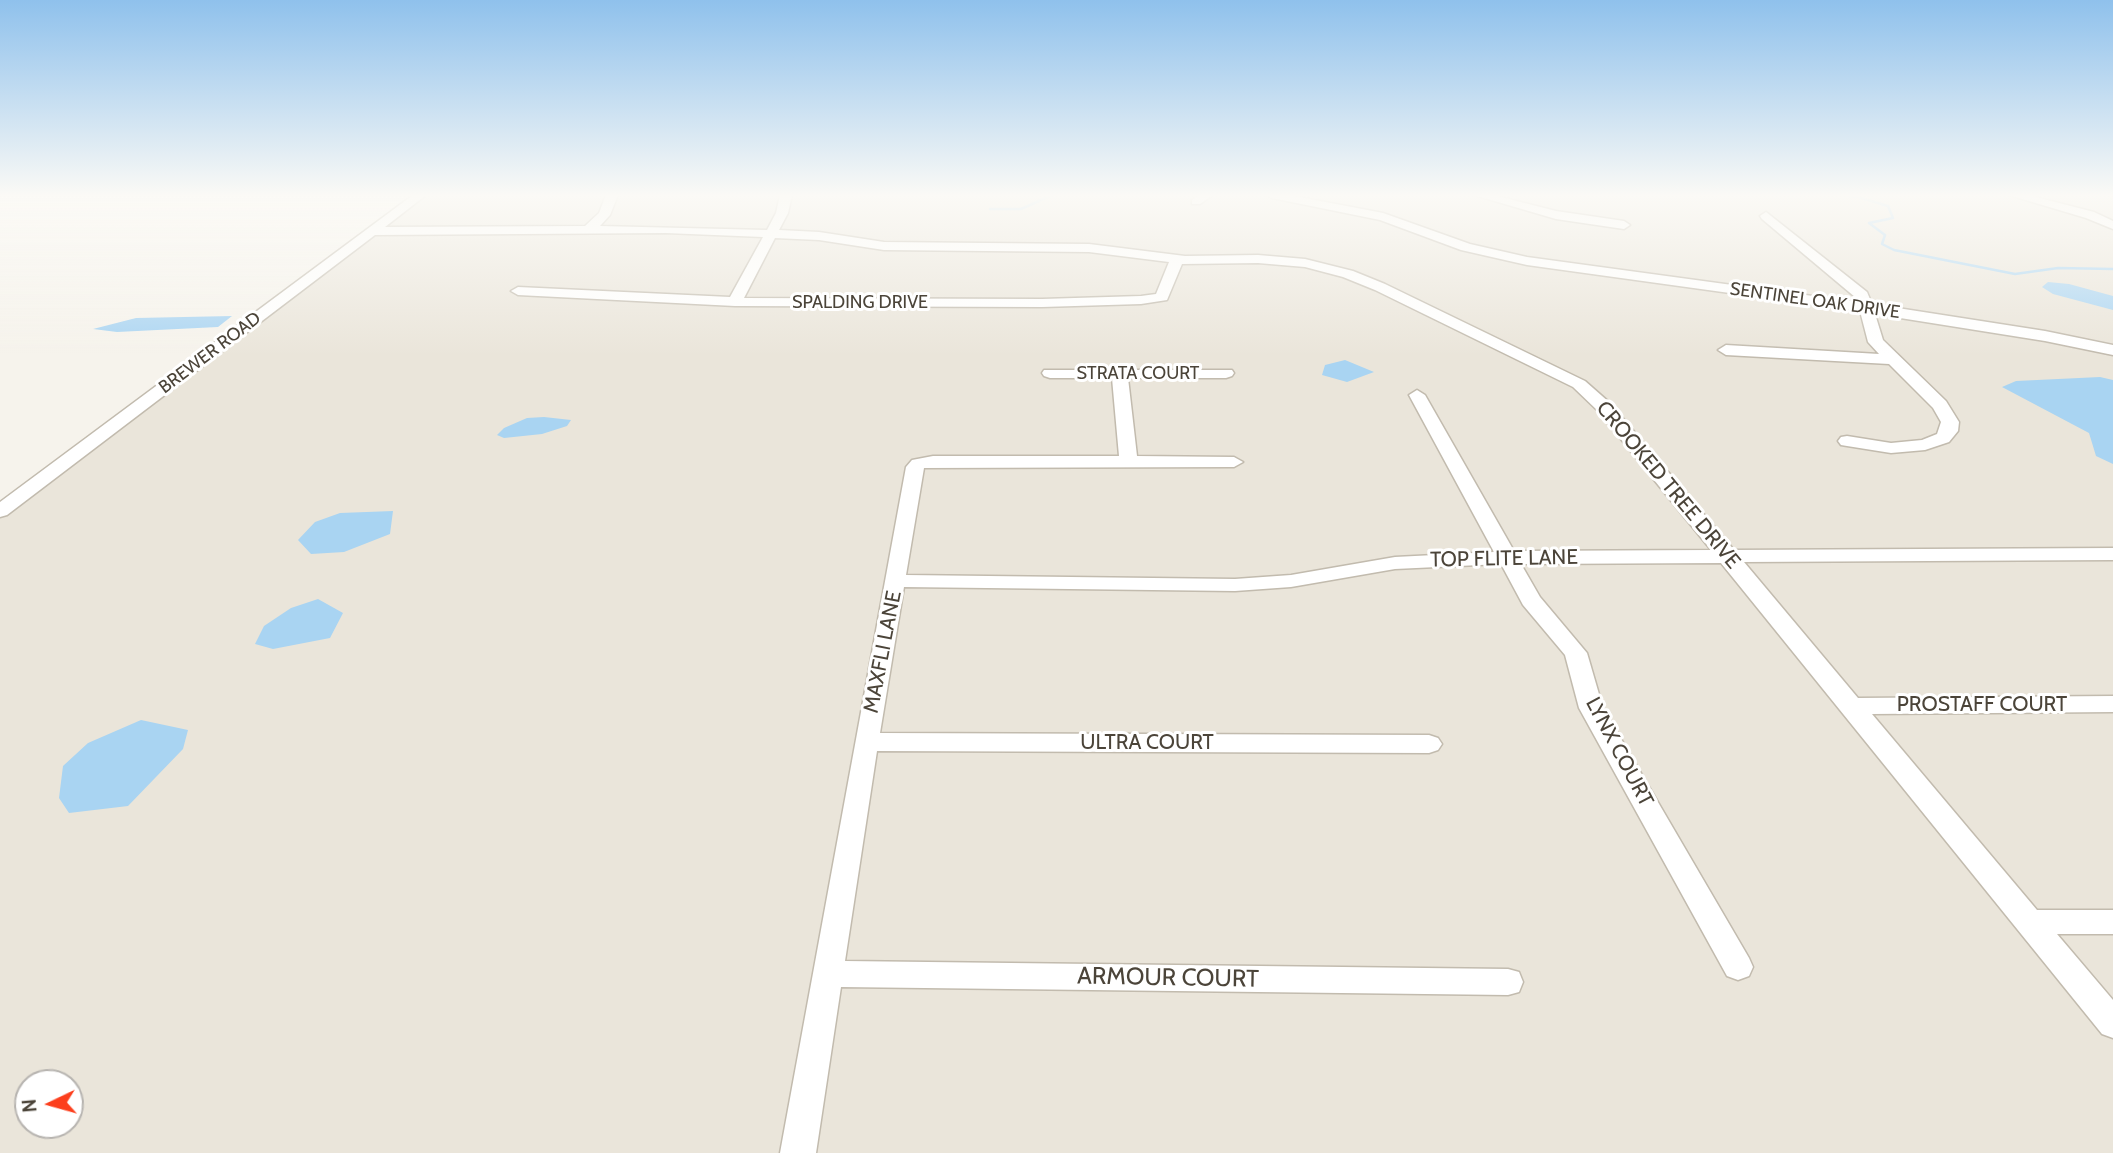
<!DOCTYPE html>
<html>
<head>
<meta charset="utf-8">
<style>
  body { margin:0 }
  #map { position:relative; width:2113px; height:1153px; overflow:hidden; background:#f6f3ec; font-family:Cabin,sans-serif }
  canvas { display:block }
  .north { position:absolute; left:14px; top:1069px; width:70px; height:70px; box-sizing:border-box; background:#fff; border:2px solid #b7b4b0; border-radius:50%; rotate:265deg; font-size:19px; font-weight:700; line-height:28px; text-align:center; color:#4b4439 }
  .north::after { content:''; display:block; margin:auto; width:24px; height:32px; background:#fc3f1d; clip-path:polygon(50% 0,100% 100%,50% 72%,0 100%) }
</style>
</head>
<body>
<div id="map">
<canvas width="2113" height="1153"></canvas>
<div class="north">N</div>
</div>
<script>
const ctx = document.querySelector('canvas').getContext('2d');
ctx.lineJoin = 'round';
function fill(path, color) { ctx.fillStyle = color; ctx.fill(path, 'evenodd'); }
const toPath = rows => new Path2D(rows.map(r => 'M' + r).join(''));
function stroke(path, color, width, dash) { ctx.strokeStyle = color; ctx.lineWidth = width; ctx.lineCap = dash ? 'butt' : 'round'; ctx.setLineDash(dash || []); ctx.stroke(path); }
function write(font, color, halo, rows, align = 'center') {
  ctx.font = font + ' Cabin,sans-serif'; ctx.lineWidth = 6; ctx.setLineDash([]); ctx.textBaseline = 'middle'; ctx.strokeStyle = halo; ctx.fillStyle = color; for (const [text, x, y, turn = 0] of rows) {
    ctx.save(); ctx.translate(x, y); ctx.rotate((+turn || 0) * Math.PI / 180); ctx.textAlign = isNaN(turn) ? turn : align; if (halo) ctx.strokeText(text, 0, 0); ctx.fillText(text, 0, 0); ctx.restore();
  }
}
const residential = toPath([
  [420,195,2113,196,2113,1153,0,1153,0,516],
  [28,1083,70,1083,70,1125,28,1125]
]);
const water = toPath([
  [2048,282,2069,284,2113,296,2113,310,2053,294,2042,287],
  [232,316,218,327,117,332,93,329,136,318],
  [1345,360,1374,372,1347,382,1322,375,1325,365],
  [2100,377,2113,380,2113,464,2096,456,2089,433,2002,387,2016,381],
  [544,417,571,420,567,426,542,434,504,438,497,435,504,428,527,418],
  [393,511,390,534,344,552,311,554,298,540,315,522,340,513],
  [318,599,343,613,330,638,273,649,255,644,264,626,291,608],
  [141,720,188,730,183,749,128,806,69,813,59,798,63,766,88,743]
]);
const stream = toPath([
  [1838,195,1858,197,1888,206,1893,218,1869,223,1885,235,1882,244,1894,250,2015,274,2058,268,2113,269],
  [990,209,1021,209,1052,195]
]);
const minor = toPath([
  [413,195,426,195,385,227,585,226,599,213,606,195,618,195,610,215,600,226,767,230,776,213,780,195,792,195,788,213,779,230,819,232,884,242,1089,244,1185,256,1258,255,1305,259,1353,271,1385,284,1585,381,1610,403,1734,550,2113,548,2113,560,1744,562,1858,698,2113,696,2113,712,1872,714,2037,910,2113,910,2113,934,2057,934,2113,1000,2113,1038,2102,1034,1721,563,1521,564,1540,597,1587,653,1603,708,1749,958,1753,967,1749,976,1738,980,1727,976,1579,708,1565,655,1523,605,1501,564,1395,569,1291,587,1235,591,904,587,880,733,1429,735,1438,738,1442,744,1438,750,1429,753,877,751,845,961,1508,969,1519,972,1523,982,1519,992,1508,995,841,987,816,1153,780,1153,906,467,912,460,933,456,1119,456,1112,378,1050,378,1044,376,1042,373,1044,370,1232,370,1234,373,1232,376,1226,378,1128,378,1137,456,1234,457,1243,462,1234,467,924,468,906,575,1235,579,1291,575,1395,557,1494,552,1409,395,1417,390,1425,395,1514,551,1711,550,1598,411,1573,387,1375,290,1343,277,1305,267,1258,263,1182,264,1167,300,1141,304,1042,307,735,306,518,295,511,291,518,287,730,297,763,237,666,233,375,235,7,515,0,517,0,502,413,195],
  [775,238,819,240,884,250,1089,252,1169,262,1156,294,1141,296,1042,299,744,298,775,238],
  [1199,195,1213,195,1200,204,1192,204,1192,200,1199,195],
  [1266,195,1289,195,1383,213,1470,244,1527,257,1857,302,1855,297,1762,219,1760,216,1766,212,1867,292,1872,304,2045,331,2113,345,2113,355,2045,341,1875,314,1883,340,1946,401,1959,422,1958,431,1949,442,1925,450,1891,453,1847,446,1841,445,1838,441,1841,437,1847,436,1891,443,1922,440,1937,434,1941,422,1933,408,1889,364,1726,355,1718,350,1726,345,1879,354,1868,342,1860,311,1527,265,1461,250,1380,220,1272,198,1266,195],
  [1474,195,1493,195,1556,211,1624,221,1630,225,1624,229,1556,219,1474,195],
  [2009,195,2028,195,2094,212,2113,221,2113,229,2086,218,2009,195]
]);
const farStreetnames = [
  ["SENTINEL OAK DRIVE",1815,301,8],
  ["SPALDING DRIVE",860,303],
  ["BREWER ROAD",210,353,-37],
  ["STRATA COURT",1138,374]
];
const streetNames = [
  ["CROOKED TREE DRIVE",1668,485,50],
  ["TOP FLITE LANE",1504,559,-1],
  ["MAXFLI LANE",883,652,-79],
  ["PROSTAFF COURT",1982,705],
  ["ULTRA COURT",1147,743],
  ["LYNX COURT",1619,752,62]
];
const nearStreetnames = [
  ["ARMOUR COURT",1168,978,1]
];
fill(residential, '#eae5da');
fill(water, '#a9d4f2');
stroke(stream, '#a9d4f2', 2.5);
stroke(minor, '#c2bbae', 3);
fill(minor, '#fff');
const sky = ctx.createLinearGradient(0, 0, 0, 356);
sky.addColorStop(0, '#8fc1ec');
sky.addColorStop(0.55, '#fbfaf6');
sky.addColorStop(1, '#fbfaf600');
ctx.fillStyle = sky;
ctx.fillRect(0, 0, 2113, 356);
write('18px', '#4b4439', '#fff', farStreetnames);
write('21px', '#4b4439', '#fff', streetNames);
write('24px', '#4b4439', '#fff', nearStreetnames);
</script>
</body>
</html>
